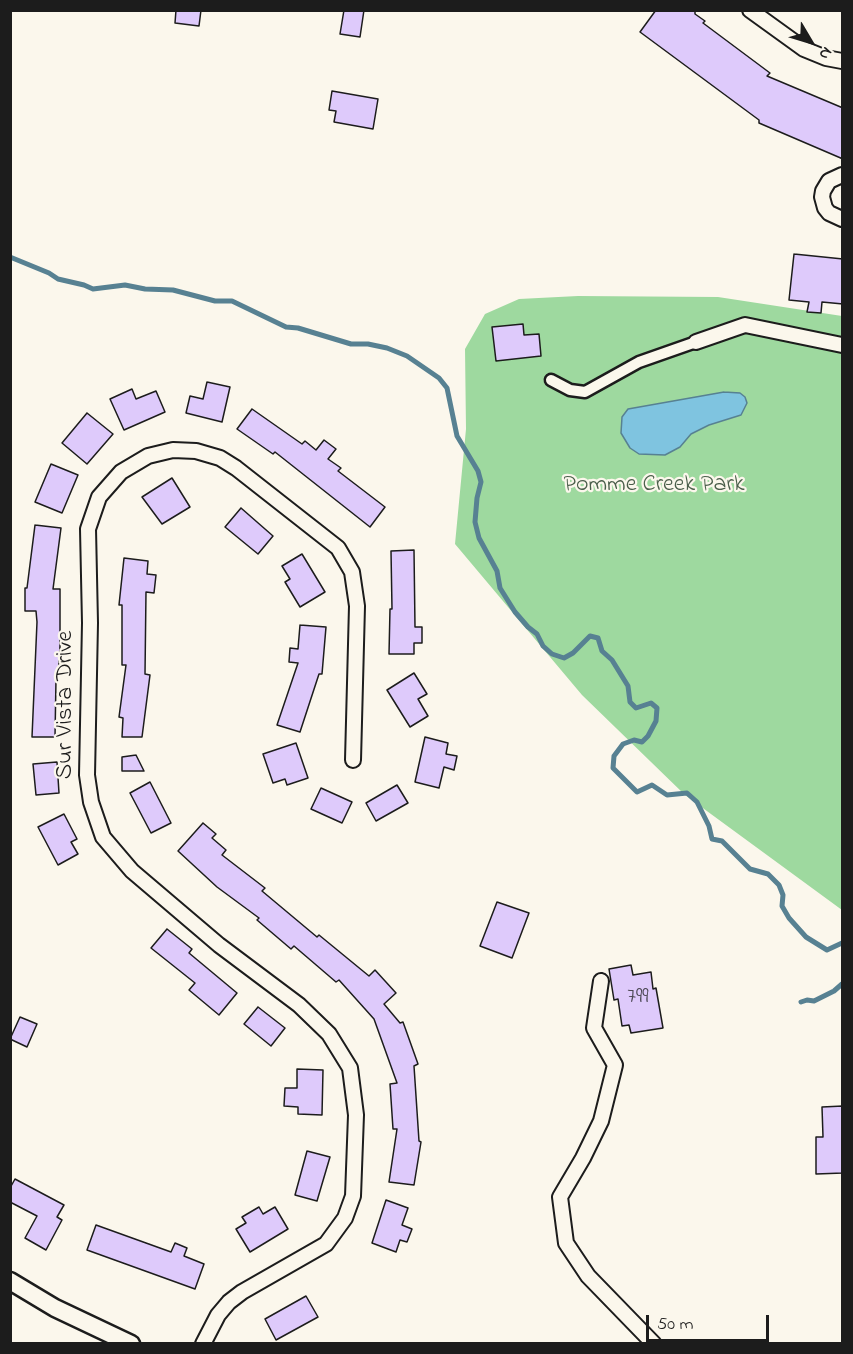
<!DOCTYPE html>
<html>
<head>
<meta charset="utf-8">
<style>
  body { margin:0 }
  #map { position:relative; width:853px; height:1354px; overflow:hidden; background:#fbf7ec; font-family:"Indie Flower",sans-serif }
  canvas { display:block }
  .frame { position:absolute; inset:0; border:12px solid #1c1c1c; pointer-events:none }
  .north { position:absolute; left:781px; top:12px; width:60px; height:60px; -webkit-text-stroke:4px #fbf7ec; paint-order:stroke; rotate:128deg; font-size:16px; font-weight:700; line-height:24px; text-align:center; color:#1c1c1c }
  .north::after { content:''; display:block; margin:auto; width:21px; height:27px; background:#1c1c1c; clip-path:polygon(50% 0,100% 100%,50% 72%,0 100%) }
  .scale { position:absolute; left:646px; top:1315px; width:123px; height:27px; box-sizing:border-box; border:3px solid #1c1c1c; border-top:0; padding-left:8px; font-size:18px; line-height:21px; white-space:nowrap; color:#1c1c1c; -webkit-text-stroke:4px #fbf7ec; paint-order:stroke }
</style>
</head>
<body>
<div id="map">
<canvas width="853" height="1354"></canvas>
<div class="frame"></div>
<div class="north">N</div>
<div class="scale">50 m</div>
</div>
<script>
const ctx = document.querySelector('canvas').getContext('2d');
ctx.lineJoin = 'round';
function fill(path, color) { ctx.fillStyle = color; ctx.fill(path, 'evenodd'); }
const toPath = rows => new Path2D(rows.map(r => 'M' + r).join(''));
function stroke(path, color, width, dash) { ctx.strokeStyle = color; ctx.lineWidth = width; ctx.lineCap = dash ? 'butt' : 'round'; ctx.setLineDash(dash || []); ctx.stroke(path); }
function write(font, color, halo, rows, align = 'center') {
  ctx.font = font + ' "Indie Flower",sans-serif'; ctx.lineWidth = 4.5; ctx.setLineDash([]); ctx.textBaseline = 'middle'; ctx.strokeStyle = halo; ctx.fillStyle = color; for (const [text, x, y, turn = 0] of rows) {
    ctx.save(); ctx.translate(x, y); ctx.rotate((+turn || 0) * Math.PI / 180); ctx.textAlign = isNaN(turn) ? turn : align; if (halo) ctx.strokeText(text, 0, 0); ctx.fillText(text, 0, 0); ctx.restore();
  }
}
const green = toPath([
  [578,296,718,297,842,316,842,910,685,795,582,695,455,544,466,429,465,349,485,314,519,299]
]);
const water = toPath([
  [724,392,740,393,745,397,747,403,741,415,709,425,691,434,680,447,665,455,639,454,630,448,621,433,622,417,628,409,724,392]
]);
const stream = toPath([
  [10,257,49,273,58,279,84,285,93,289,125,285,145,289,173,290,215,301,232,301,286,327,298,328,351,344,368,344,387,348,407,356,439,378,447,388,457,436,478,471,481,482,477,498,475,522,479,538,497,571,500,588,515,612,528,627,537,634,543,646,552,654,564,658,573,653,590,636,598,638,602,651,612,660,628,686,630,702,636,708,651,703,657,708,656,721,648,736,642,742,634,740,623,744,614,756,613,768,637,792,652,785,667,795,687,793,697,802,709,826,712,839,722,841,750,869,768,874,779,885,783,895,782,906,789,918,806,937,827,950,842,943],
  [801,1002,807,1000,814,1001,834,991,842,984]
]);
const building = toPath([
  [176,10,201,10,199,26,175,23,176,10],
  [344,10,364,10,360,37,340,34,344,10],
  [656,10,695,10,695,14,705,21,703,23,770,73,767,76,843,108,843,159,759,123,759,120,640,32,656,10],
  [332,91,378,99,373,129,334,122,336,111,329,110,332,91],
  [794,254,843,259,843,304,822,302,821,313,807,312,809,302,789,300,794,254],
  [523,324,524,335,539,334,541,356,496,361,492,327,523,324],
  [207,382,230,387,222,422,186,413,190,396,203,399,207,382],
  [132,389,136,399,156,391,165,412,124,430,110,399,132,389],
  [252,409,302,444,305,441,316,450,324,440,336,449,328,459,341,468,338,471,385,507,370,527,275,452,273,454,237,429,252,409],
  [87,413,113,434,87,464,62,443,87,413],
  [51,464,78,475,62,513,35,502,51,464],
  [172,478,190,507,162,524,142,497,172,478],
  [241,508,273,536,258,554,225,527,241,508],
  [35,525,61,528,53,589,60,589,60,646,58,679,56,679,55,737,32,737,37,622,36,611,25,611,25,588,27,588,35,525],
  [414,550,415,627,422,627,422,643,414,643,414,654,389,654,390,609,392,609,391,551,414,550],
  [302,554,325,592,300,607,285,582,290,579,282,566,302,554],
  [124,558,148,561,147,574,156,575,154,593,146,592,145,674,150,675,142,737,122,737,123,718,119,717,126,665,122,665,122,605,119,605,124,558],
  [300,625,326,627,322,674,319,674,300,732,277,725,298,663,289,662,290,648,298,649,300,625],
  [414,673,427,694,418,699,428,716,410,727,387,690,414,673],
  [425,737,448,743,446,754,457,756,454,770,444,767,439,788,415,782,425,737],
  [296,743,308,778,287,785,285,779,273,783,263,754,296,743],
  [136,755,144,771,122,771,122,757,136,755],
  [57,762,59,793,36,795,33,764,57,762],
  [150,782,171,823,151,833,130,793,150,782],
  [397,785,408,803,376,821,366,803,397,785],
  [321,788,352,802,342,823,311,809,321,788],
  [64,814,77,839,71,842,78,854,58,865,38,827,64,814],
  [203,823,216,834,212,838,226,850,222,855,265,888,262,891,317,937,319,935,369,976,375,970,396,993,384,1004,400,1023,403,1022,418,1064,414,1066,419,1141,421,1142,414,1185,389,1182,397,1129,393,1129,390,1084,397,1083,374,1019,339,980,336,982,294,946,291,949,257,920,259,918,217,887,178,851,203,823],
  [497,902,529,913,512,958,480,946,497,902],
  [167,929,192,949,189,953,237,993,219,1015,189,990,195,983,151,948,167,929],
  [631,965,633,975,651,972,653,989,656,988,663,1028,631,1033,629,1025,622,1026,618,999,614,1000,609,969,631,965],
  [258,1007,285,1028,271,1046,244,1024,258,1007],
  [20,1017,37,1024,27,1047,10,1039,20,1017],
  [297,1069,323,1070,322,1115,298,1114,298,1107,284,1106,285,1088,297,1088,297,1069],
  [843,1106,843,1173,816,1174,816,1137,823,1137,822,1107,843,1106],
  [307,1151,330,1157,317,1201,295,1195,307,1151],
  [15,1179,64,1205,57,1217,62,1220,46,1250,25,1238,37,1216,10,1202,10,1188,15,1179],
  [386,1200,408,1208,402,1225,412,1229,407,1242,400,1240,396,1252,372,1243,386,1200],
  [259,1207,263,1214,275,1207,288,1229,250,1252,236,1229,246,1223,242,1217,259,1207],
  [96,1225,171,1252,175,1243,187,1248,184,1256,204,1264,195,1289,87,1250,96,1225],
  [306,1296,318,1317,276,1340,265,1319,306,1296]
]);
const pedestrian = toPath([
  [551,380,570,390,585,392,639,362,696,342]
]);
const minor = toPath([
  [750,10,804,49,826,58,842,61],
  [842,175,829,181,823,191,822,197,825,208,829,213,842,219],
  [696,342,745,325,842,345],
  [601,981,594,1028,615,1065,601,1121,583,1158,560,1197,566,1243,588,1276,654,1344],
  [203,1344,218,1315,229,1302,242,1292,326,1244,345,1218,353,1196,356,1115,350,1068,329,1034,299,1005,219,945,132,871,103,837,91,802,87,775,90,623,88,529,99,497,121,472,148,456,173,450,196,451,220,458,236,468,338,548,352,572,357,606,353,760]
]);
const tertiary = toPath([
  [10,1281,55,1308,131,1344]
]);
const numberNames = [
  ["799",638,999]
];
const parkNames = [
  ["Pomme Creek Park",654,486]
];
const streetNames = [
  ["Sur Vista Drive",67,705,-90]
];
fill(green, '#9ed99f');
fill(water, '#7fc4e0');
stroke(water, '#578192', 1.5);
stroke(stream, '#578192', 5);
fill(building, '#decafb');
stroke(building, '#1c1c1c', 1.5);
stroke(pedestrian, '#1c1c1c', 15);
stroke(minor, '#1c1c1c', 18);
stroke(tertiary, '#1c1c1c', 21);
stroke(pedestrian, '#fbf7ec', 10);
stroke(minor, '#fbf7ec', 14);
stroke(tertiary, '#fbf7ec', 16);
write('21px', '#4c4854', null, numberNames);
write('24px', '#4a5e4a', '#fbf7ec', parkNames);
write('24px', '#1c1c1c', '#fbf7ec', streetNames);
</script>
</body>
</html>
